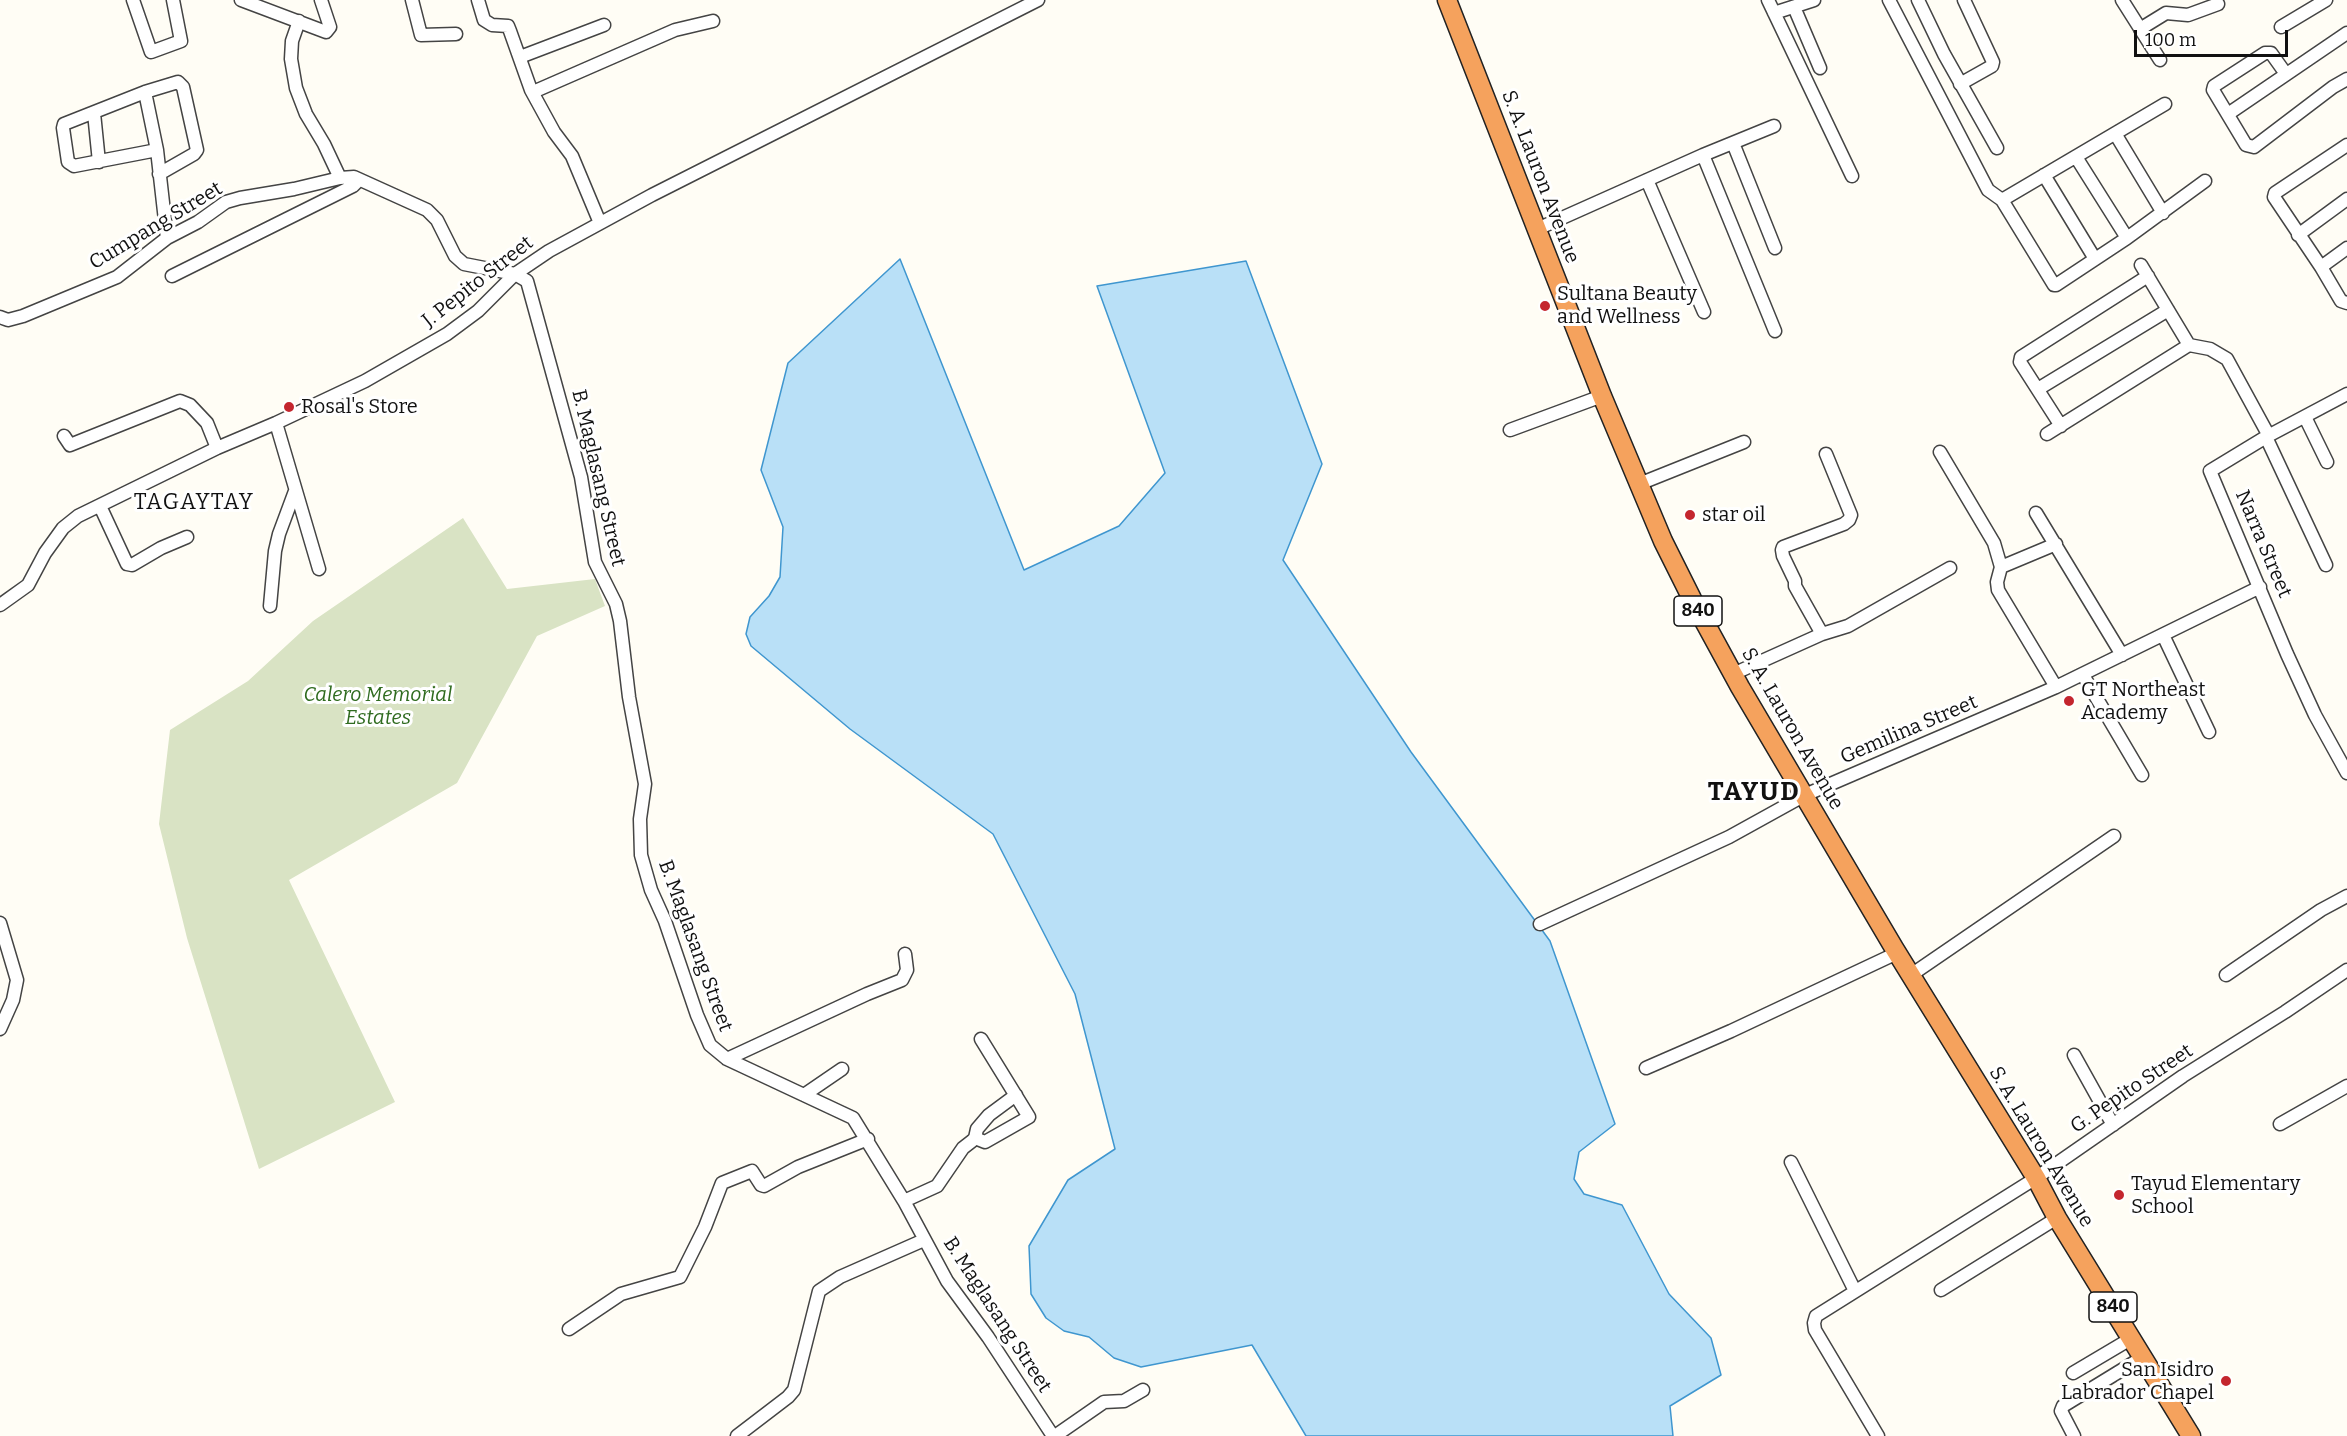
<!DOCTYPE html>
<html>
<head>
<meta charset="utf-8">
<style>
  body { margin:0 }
  #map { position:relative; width:2347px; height:1436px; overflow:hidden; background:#fffdf5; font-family:Bitter,serif }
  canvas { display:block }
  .scale { position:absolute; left:2134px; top:30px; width:154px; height:27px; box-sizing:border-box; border:3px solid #111; border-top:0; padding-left:8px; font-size:18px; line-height:21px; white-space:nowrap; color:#111; -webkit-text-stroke:4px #fff; paint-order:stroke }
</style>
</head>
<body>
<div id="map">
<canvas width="2347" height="1436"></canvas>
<div class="scale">100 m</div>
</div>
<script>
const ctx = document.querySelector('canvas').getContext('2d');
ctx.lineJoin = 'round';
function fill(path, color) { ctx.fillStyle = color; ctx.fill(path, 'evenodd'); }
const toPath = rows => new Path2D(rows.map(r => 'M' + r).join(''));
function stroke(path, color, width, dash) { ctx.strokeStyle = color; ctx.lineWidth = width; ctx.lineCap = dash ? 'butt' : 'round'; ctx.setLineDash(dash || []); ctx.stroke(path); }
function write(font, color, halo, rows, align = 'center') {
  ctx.font = font + ' Bitter,serif'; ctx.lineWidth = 6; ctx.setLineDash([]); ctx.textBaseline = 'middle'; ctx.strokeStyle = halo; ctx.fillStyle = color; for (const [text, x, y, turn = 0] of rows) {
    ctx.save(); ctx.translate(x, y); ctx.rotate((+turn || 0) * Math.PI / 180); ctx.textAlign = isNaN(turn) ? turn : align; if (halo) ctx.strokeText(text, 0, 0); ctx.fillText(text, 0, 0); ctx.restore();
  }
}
const cemetery = toPath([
  [463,518,507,589,595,579,605,606,537,636,457,783,289,880,395,1102,259,1169,187,938,159,824,170,730,248,681,313,621]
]);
const water = toPath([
  [900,259,1024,570,1119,526,1165,473,1097,286,1246,261,1322,464,1283,560,1411,752,1550,941,1615,1124,1579,1152,1574,1179,1584,1194,1622,1205,1669,1294,1711,1338,1721,1375,1670,1406,1673,1436,1306,1436,1252,1345,1141,1367,1114,1358,1089,1337,1064,1331,1046,1318,1031,1294,1029,1246,1068,1180,1115,1149,1075,994,993,834,850,729,751,646,746,634,750,617,769,596,780,577,783,527,761,470,788,363,900,259]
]);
const minor = toPath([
  [133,0,151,52,181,41,173,0],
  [241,0,326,32,330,27,321,0],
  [412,0,421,35,456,34],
  [478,0,484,20,492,25,508,26,510,31,531,90,554,132,572,156,600,223],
  [1768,0,1852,176],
  [1889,0,1988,190,2002,200,2054,285,2056,285,2127,238,2205,181],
  [1918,0,1944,54,1997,148],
  [2122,0,2160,60],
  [1794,7,1820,68],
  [1774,13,1814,0],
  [299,21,292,41,291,59,296,88,306,114,324,144,340,178],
  [2281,27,2326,0],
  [2140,29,2166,13,2188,15,2218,4],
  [520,57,604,25],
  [2286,74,2271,53,2265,53,2214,86,2213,90,2246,145,2254,147,2333,87,2347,79],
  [1960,84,1992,66,1993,62,1964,0],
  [145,92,157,150,167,238],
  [533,92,675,30,713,21],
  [94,113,99,162],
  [2228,114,2347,33],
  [2116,135,2163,213],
  [1733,143,1775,248],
  [2347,145,2275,193,2274,197,2321,267,2341,301,2347,303],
  [157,150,74,166,68,162,63,128,64,124,145,92,178,82,183,87,197,150,194,154,159,174],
  [1703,155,1775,331],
  [2076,157,2127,238],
  [2044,175,2095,259],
  [1647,180,1704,312],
  [2002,200,2165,104],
  [1535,230,1703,155,1774,126],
  [2298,235,2347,199],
  [2141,265,2189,345,2210,349,2227,359,2269,436],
  [2321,267,2347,248],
  [172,276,353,186,359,180],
  [0,317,8,320,23,316,117,277,167,238,198,222,226,202,240,198,294,189,340,178,354,177,427,210,437,220,455,256,464,264,515,274,527,281,581,477,595,562,616,604,620,621,629,697,645,784,640,819,641,855,651,890,665,921,697,1015,710,1045,727,1059,853,1118,904,1201,947,1281,988,1337,1053,1436],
  [2038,389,2168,310],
  [2347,394,2266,437,2210,471,2287,654,2315,715,2347,773],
  [2305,417,2327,462],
  [276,423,319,569],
  [2061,426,2020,362,2021,357,2148,276],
  [1510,430,1602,396],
  [2047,434,2189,345],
  [64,436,70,445,180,401,190,405,207,423,217,448],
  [2266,437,2326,565],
  [1940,452,1994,543,2001,567,1997,582,1998,590,2056,687],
  [1639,484,1744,442],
  [100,506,127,564,132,565,161,548,187,537],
  [2036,513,2122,655],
  [2001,567,2056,544],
  [0,605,28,585,45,553,63,528,78,516,217,448,276,423,365,381,447,334,478,311,515,274,549,251,652,195,1038,0],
  [270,606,275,551,279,534,295,491],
  [1822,634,1795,586,1795,581,1783,556,1782,550,1783,547,1844,524,1849,520,1851,515,1826,454],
  [2163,635,2209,732],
  [1733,674,1822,634,1848,626,1950,568],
  [2083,675,2142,775],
  [0,923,17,980,13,1000,0,1029],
  [1540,924,1729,837,1805,795,2056,687,2260,587],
  [1911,975,2114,836],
  [2226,975,2321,910,2347,896],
  [2074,1055,2113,1125],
  [727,1059,867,994,902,980,907,970,905,954],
  [1646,1068,1731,1031,1897,953],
  [804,1095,842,1069],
  [2280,1124,2347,1086],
  [975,1138,977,1129,989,1115,1016,1095],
  [1791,1162,1855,1291],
  [904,1201,937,1186,963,1148,972,1141,975,1138,985,1142,1029,1117,981,1039],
  [1941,1290,2057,1218],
  [569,1329,621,1294,680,1277,705,1227,722,1183,752,1171,761,1185,764,1186,798,1167,868,1139],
  [2073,1373,2132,1338],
  [737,1436,788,1397,794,1390,819,1291,840,1277,924,1240],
  [1055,1436,1104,1402,1124,1401,1143,1390],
  [1878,1436,1815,1330,1814,1323,1816,1316,2036,1178,2183,1076,2285,1012,2347,970],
  [2074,1436,2061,1411,2063,1406,2143,1357]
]);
const highway = toPath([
  [1447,0,1602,396,1663,541,1692,599,1740,687,1894,948,2036,1178,2057,1218,2191,1436]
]);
const markers = [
  [1545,306,6,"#c4262e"],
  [289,407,6,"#c4262e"],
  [1690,515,6,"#c4262e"],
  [2069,701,6,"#c4262e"],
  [2119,1195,6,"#c4262e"],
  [2226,1381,6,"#c4262e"]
];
const shields = [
  [1698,611,48],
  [2113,1307,48]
];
const shieldNames = [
  ["840",1698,611],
  ["840",2113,1307]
];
const streetNames = [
  ["S. A. Lauron Avenue",1540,177,69],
  ["Cumpang Street",156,226,-31],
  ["J. Pepito Street",478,282,-38],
  ["B. Maglasang Street",598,478,77],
  ["Narra Street",2263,544,67],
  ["S. A. Lauron Avenue",1792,729,60],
  ["Gemilina Street",1909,730,-23],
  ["B. Maglasang Street",695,946,70],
  ["G. Pepito Street",2132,1089,-34],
  ["S. A. Lauron Avenue",2041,1147,59],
  ["B. Maglasang Street",997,1315,57]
];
const poiNames = [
  ["Sultana Beauty",1557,294],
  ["and Wellness",1557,317],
  ["Rosal's Store",301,407],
  ["star oil",1702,515],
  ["GT Northeast",2081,690],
  ["Academy",2081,713],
  ["Tayud Elementary",2131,1184],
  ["School",2131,1207],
  ["San Isidro",2214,1370,"right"],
  ["Labrador Chapel",2214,1393,"right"]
];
const parkNames = [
  ["Calero Memorial",378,695],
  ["Estates",378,718]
];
const quarterNames = [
  ["TAGAYTAY",194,503]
];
const districtNames = [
  ["TAYUD",1754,793]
];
fill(cemetery, '#d9e3c4');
fill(water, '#b9e0f7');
stroke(water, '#3f96cf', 1.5);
stroke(minor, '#444', 15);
stroke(highway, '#222', 21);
stroke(minor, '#fff', 12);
stroke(highway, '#f5a25d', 18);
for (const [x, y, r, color] of markers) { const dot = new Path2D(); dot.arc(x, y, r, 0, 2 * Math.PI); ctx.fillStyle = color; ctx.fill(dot); stroke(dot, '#fff', 2); }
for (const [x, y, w] of shields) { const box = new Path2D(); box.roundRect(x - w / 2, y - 15, w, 30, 4.5); ctx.fillStyle = '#fff'; ctx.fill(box); stroke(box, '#111', 1.5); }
write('bold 18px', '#111', null, shieldNames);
write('20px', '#111', '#fff', streetNames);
write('20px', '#111', '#fff', poiNames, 'left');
write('italic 20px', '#2f6b1f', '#fff', parkNames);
ctx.letterSpacing = '1.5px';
write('22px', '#111', '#fff', quarterNames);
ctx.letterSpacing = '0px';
ctx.letterSpacing = '1.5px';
write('bold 26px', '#111', '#fff', districtNames);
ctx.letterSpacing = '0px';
</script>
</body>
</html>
